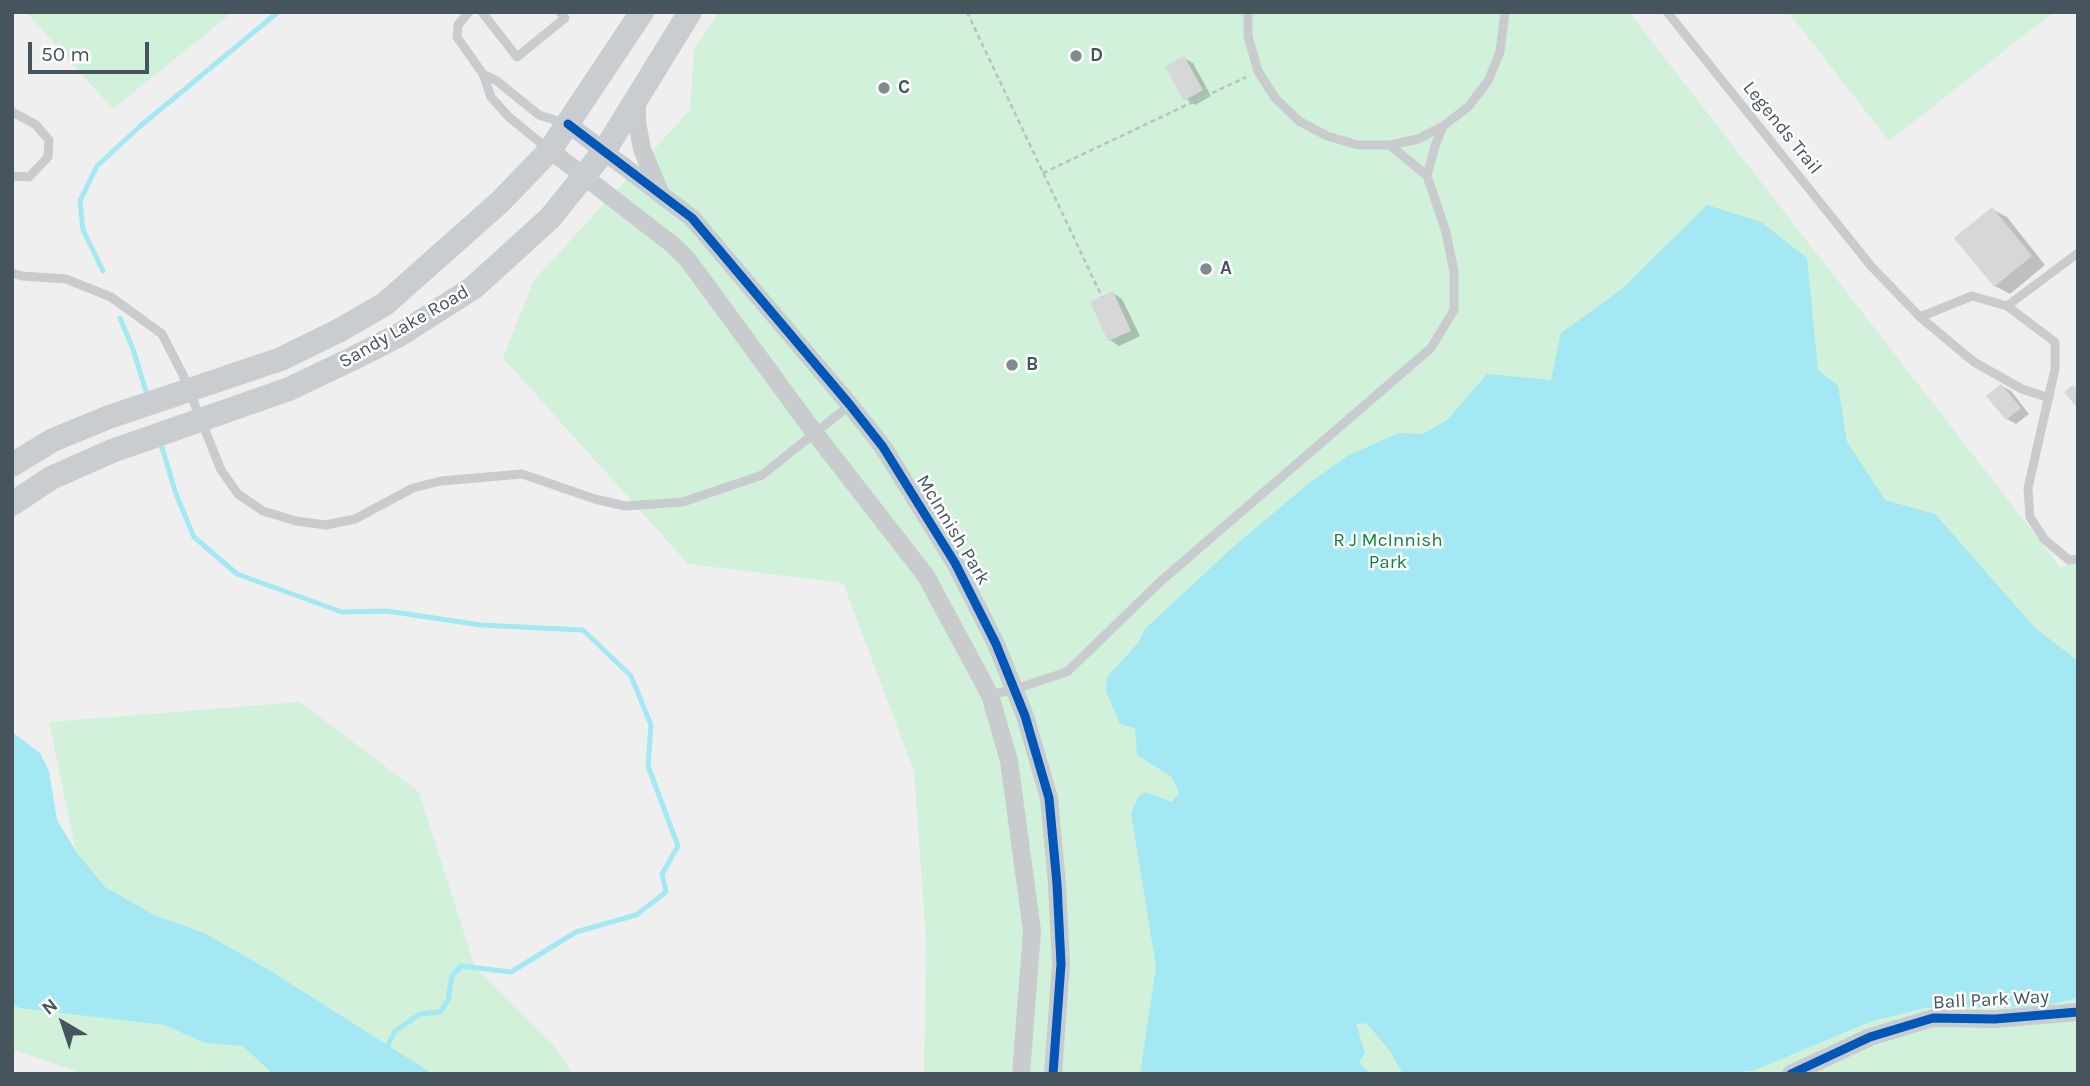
<!DOCTYPE html>
<html>
<head>
<meta charset="utf-8">
<style>
  body { margin:0 }
  #map { position:relative; width:2090px; height:1086px; overflow:hidden; background:#f0efef; font-family:Karla,sans-serif }
  canvas { display:block }
  .frame { position:absolute; inset:0; border:14px solid #45545d; pointer-events:none }
  .north { position:absolute; left:28px; top:988px; width:70px; height:70px; -webkit-text-stroke:5px #fff; paint-order:stroke; rotate:321deg; font-size:19px; font-weight:700; line-height:28px; text-align:center; color:#45545d }
  .north::after { content:''; display:block; margin:auto; width:24px; height:32px; background:#45545d; clip-path:polygon(50% 0,100% 100%,50% 72%,0 100%) }
  .scale { position:absolute; left:28px; top:42px; width:121px; height:32px; box-sizing:border-box; border:4px solid #45545d; border-top:0; padding-left:9px; font-size:21px; line-height:24px; white-space:nowrap; color:#45545d; -webkit-text-stroke:5px #fff; paint-order:stroke }
</style>
</head>
<body>
<div id="map">
<canvas width="2090" height="1086"></canvas>
<div class="frame"></div>
<div class="north">N</div>
<div class="scale">50 m</div>
</div>
<script>
const ctx = document.querySelector('canvas').getContext('2d');
ctx.lineJoin = 'round';
function fill(path, color) { ctx.fillStyle = color; ctx.fill(path, 'evenodd'); }
const toPath = rows => new Path2D(rows.map(r => 'M' + r).join(''));
function stroke(path, color, width, dash) { ctx.strokeStyle = color; ctx.lineWidth = width; ctx.lineCap = dash ? 'butt' : 'round'; ctx.setLineDash(dash || []); ctx.stroke(path); }
function write(font, color, halo, rows, align = 'center') {
  ctx.font = font + ' Karla,sans-serif'; ctx.lineWidth = 5; ctx.setLineDash([]); ctx.textBaseline = 'middle'; ctx.strokeStyle = halo; ctx.fillStyle = color; for (const [text, x, y, turn = 0] of rows) {
    ctx.save(); ctx.translate(x, y); ctx.rotate((+turn || 0) * Math.PI / 180); ctx.textAlign = isNaN(turn) ? turn : align; if (halo) ctx.strokeText(text, 0, 0); ctx.fillText(text, 0, 0); ctx.restore();
  }
}
const green = toPath([
  [26,12,233,12,113,109],
  [719,12,1629,12,2061,568,2078,557,2078,1074,924,1074,926,940,914,771,843,583,688,564,503,358,534,280,690,110,694,49],
  [1788,12,2054,12,1889,141],
  [300,702,419,792,475,967,554,1046,573,1074,83,1074,12,1049,12,966,86,901,49,722]
]);
const water = toPath([
  [1707,205,1761,222,1807,258,1818,370,1838,386,1847,442,1885,500,1935,514,2035,628,2078,661,2078,998,2038,1007,1926,1008,1872,1021,1755,1070,1729,1074,1403,1074,1390,1051,1368,1025,1363,1023,1356,1024,1365,1053,1359,1062,1370,1074,1140,1074,1156,967,1131,813,1138,797,1146,792,1172,802,1179,793,1172,777,1137,755,1135,728,1120,724,1106,691,1107,677,1138,643,1145,629,1232,548,1308,484,1349,455,1399,433,1423,434,1447,420,1487,374,1551,380,1561,333,1622,289],
  [12,732,40,753,49,771,57,820,77,853,105,887,154,915,204,933,269,970,433,1074,273,1074,243,1046,206,1043,164,1025,19,1008,12,1003]
]);
const shadow = toPath([
  [1184,58,1193,63,1211,96,1195,105,1186,99],
  [1992,209,2007,217,2045,265,2010,294,1995,286],
  [1113,293,1122,299,1140,336,1119,346,1110,340],
  [2002,386,2011,391,2029,414,2016,424,2007,419]
]);
const stream = toPath([
  [103,271,83,230,80,201,97,166,138,128,278,12],
  [120,318,133,349,148,398],
  [160,441,176,494,194,537,237,574,342,612,387,611,481,625,583,630,631,676,651,725,648,766,678,846,662,874,666,892,636,915,576,932,511,972,461,966,452,976,448,1000,440,1012,420,1014,395,1031,386,1049]
]);
const building = toPath([
  [1184,56,1203,90,1184,101,1165,66],
  [1992,207,2032,256,1994,287,1954,238],
  [1113,291,1131,331,1108,341,1090,302],
  [2001,384,2021,408,2006,420,1986,396],
  [2073,385,2078,391,2078,409,2064,392]
]);
const path = toPath([
  [967,12,1102,297],
  [1043,173,1246,77]
]);
const lane = toPath([
  [469,12,458,25,457,37,483,74,491,97,509,117,548,149],
  [482,12,517,57,565,18,560,12],
  [1248,12,1248,36,1258,71,1275,98,1299,121,1327,136,1358,145,1390,145,1418,139,1443,126,1468,107,1488,81,1500,52,1505,12],
  [1667,12,1871,266,1920,317,1972,296,2007,306,2078,253],
  [483,74,497,81,539,115,567,124],
  [12,112,35,124,49,140,48,157,29,177,12,176],
  [1427,176,1435,146,1443,126],
  [12,273,22,276,66,279,111,297,162,334,183,375,221,470,238,494,263,511,296,521,326,525,355,519,413,488,441,481,522,474,595,499,625,506,683,502,762,475,850,405],
  [2007,306,2055,342,2055,369,2028,488,2030,517,2044,539,2069,560,2078,559],
  [1920,317,1974,362,2022,389,2049,398],
  [990,695,1015,689,1067,672,1161,581,1431,348,1454,310,1454,272,1446,232,1427,176,1390,145]
]);
const street = toPath([
  [637,100,637,122,642,149,659,190],
  [568,124,692,218,850,405,883,447,955,563,996,644,1025,716,1049,798,1057,884,1061,964,1053,1074],
  [550,150,673,245,688,260,814,432,926,576,990,695,1009,761,1032,931,1021,1074],
  [1791,1074,1870,1037,1933,1018,1995,1019,2078,1012]
]);
const secondary = toPath([
  [340,330,385,304,501,201,550,150,642,12],
  [354,358,401,334,473,288,550,218,605,150,690,12]
]);
const secondaryBridge = toPath([
  [12,465,53,440,109,417,281,359,340,330],
  [12,504,51,478,112,451,289,389,354,358]
]);
const cycleway = toPath([
  [568,124,692,218,850,405,883,447,955,563,996,644,1025,716,1049,798,1057,884,1061,964,1053,1074],
  [1791,1074,1870,1037,1933,1018,1995,1019,2078,1012]
]);
const markers = [
  [1076,56,7,"#818a90"],
  [884,88,7,"#818a90"],
  [1206,269,7,"#818a90"],
  [1012,365,7,"#818a90"]
];
const poiNames = [
  ["D",1090,56],
  ["C",898,88],
  ["A",1220,269],
  ["B",1026,365]
];
const streetNames = [
  ["Legends Trail",1782,128,51],
  ["Sandy Lake Road",404,327,-30],
  ["McInnish Park",953,530,59],
  ["Ball Park Way",1991,1000,-3]
];
const parkNames = [
  ["R J McInnish",1388,541],
  ["Park",1388,563]
];
fill(green, '#d2f1db');
fill(water, '#a3e8f2');
fill(shadow, '#0003');
stroke(stream, '#a3e8f2', 5);
fill(building, '#d6d7d8');
stroke(path, '#b6c4bf', 2.5, [5, 3.5]);
stroke(lane, '#c8ccce', 9);
stroke(street, '#c8ccce', 18);
stroke(secondary, '#c9cdd0', 24);
stroke(secondaryBridge, '#c9cdd0', 24);
stroke(cycleway, '#0057b8', 9);
for (const [x, y, r, color] of markers) { const dot = new Path2D(); dot.arc(x, y, r, 0, 2 * Math.PI); ctx.fillStyle = color; ctx.fill(dot); stroke(dot, '#fff', 2.5); }
write('bold 19px', '#45545d', '#fff', poiNames, 'left');
write('19px', '#45545d', '#fff', streetNames);
write('19px', '#0f8440', '#fff', parkNames);
</script>
</body>
</html>
